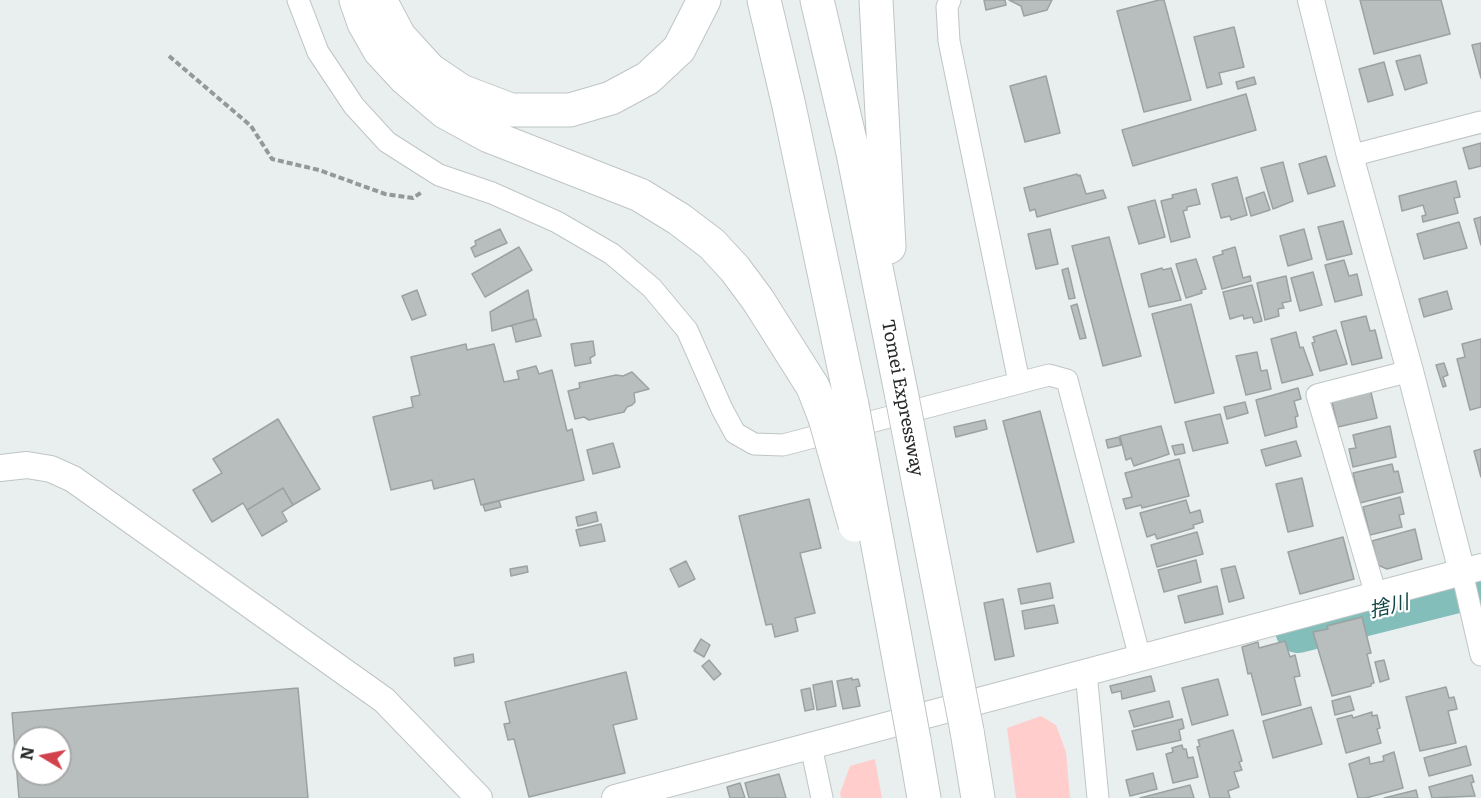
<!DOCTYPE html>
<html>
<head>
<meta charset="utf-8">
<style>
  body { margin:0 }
  #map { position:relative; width:1481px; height:798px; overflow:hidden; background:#e9efef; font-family:Literata,serif }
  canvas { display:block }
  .north { position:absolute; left:12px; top:726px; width:60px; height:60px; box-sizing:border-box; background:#fff; border:2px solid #a8a9a9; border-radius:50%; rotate:280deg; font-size:16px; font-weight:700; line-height:24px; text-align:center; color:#262929 }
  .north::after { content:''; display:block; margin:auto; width:21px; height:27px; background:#d2424d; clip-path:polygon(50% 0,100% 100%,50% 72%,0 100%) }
</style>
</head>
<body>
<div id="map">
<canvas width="1481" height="798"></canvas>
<div class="north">N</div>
</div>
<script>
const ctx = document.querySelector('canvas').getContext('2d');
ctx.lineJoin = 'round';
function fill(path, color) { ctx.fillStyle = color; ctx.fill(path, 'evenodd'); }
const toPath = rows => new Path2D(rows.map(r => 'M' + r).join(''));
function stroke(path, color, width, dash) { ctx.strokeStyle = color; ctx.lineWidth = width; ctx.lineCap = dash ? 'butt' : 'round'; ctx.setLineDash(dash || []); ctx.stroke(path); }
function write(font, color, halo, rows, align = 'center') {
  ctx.font = font + ' Literata,"Noto Sans JP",serif'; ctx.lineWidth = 4.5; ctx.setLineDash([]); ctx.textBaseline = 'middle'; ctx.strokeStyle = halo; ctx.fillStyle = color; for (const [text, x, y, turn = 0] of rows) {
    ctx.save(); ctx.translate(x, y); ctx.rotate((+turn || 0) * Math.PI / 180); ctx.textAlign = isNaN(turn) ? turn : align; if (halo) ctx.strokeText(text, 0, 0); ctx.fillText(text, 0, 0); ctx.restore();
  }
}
const green = toPath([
  [1041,716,1056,725,1066,752,1070,798,1016,798,1007,728],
  [875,759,882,798,841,798,840,793,850,766]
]);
const river = toPath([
  [1298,630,1481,584]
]);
const building = toPath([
  [984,0,1005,0,1006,5,986,10,984,0],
  [1009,0,1052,0,1047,10,1024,16,1021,6,1009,0],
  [1159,0,1164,0,1191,100,1144,112,1117,11,1159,0],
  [1360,0,1441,0,1450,34,1374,54,1360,0],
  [1234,27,1244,67,1219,73,1222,84,1207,88,1194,37,1234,27],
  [1481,43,1481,78,1472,45,1481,43],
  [1420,55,1427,83,1405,90,1396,61,1420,55],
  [1384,62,1393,95,1368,102,1359,69,1384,62],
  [1046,76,1060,133,1025,142,1010,86,1046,76],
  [1254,77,1256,84,1238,89,1236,82,1254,77],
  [1246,94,1256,130,1133,166,1122,130,1246,94],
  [1481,143,1481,166,1469,169,1463,148,1481,143],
  [1326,156,1335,186,1308,194,1299,164,1326,156],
  [1283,162,1293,201,1273,209,1261,168,1283,162],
  [1077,174,1078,176,1080,175,1086,194,1103,190,1106,198,1037,217,1035,209,1030,211,1024,188,1077,174],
  [1237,177,1247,215,1231,220,1230,216,1221,218,1212,184,1237,177],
  [1456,181,1460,197,1454,198,1458,213,1423,222,1422,216,1426,215,1423,205,1402,211,1399,196,1456,181],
  [1196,189,1200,204,1187,207,1187,210,1183,211,1190,237,1171,242,1161,201,1173,198,1172,195,1196,189],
  [1264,192,1270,210,1251,216,1246,198,1264,192],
  [1155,200,1165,237,1139,244,1128,207,1155,200],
  [1481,217,1481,245,1474,219,1481,217],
  [1343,221,1352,254,1327,260,1318,227,1343,221],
  [1459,222,1467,248,1424,259,1417,234,1459,222],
  [500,229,507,243,475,257,471,248,476,245,475,241,500,229],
  [1050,229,1058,264,1036,269,1028,234,1050,229],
  [1304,229,1312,259,1288,266,1280,236,1304,229],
  [1109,237,1141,356,1103,366,1072,246,1109,237],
  [519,247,532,270,485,297,472,274,519,247],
  [1235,247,1243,278,1250,276,1251,281,1222,289,1213,257,1223,254,1222,251,1235,247],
  [1196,259,1206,289,1201,290,1202,293,1186,298,1176,264,1196,259],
  [1344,260,1349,276,1357,274,1362,295,1335,302,1325,265,1344,260],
  [1068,268,1075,298,1069,299,1062,270,1068,268],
  [1162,268,1163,270,1171,268,1181,300,1149,307,1141,274,1162,268],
  [1313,272,1322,305,1300,311,1291,278,1313,272],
  [1286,276,1291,301,1282,303,1284,308,1278,309,1279,316,1265,320,1257,283,1286,276],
  [1252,285,1262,321,1254,323,1252,317,1244,319,1243,315,1230,319,1223,292,1252,285],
  [417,290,426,315,412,320,402,296,417,290],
  [528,290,534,319,492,331,490,312,528,290],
  [1447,291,1452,309,1424,317,1419,299,1447,291],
  [1077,304,1086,338,1080,339,1071,306,1077,304],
  [1191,304,1214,393,1175,403,1152,314,1191,304],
  [1366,316,1370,331,1375,330,1382,358,1352,365,1341,322,1366,316],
  [536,319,541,336,516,342,512,325,536,319],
  [1336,330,1347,364,1320,371,1312,343,1315,342,1313,337,1336,330],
  [1296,332,1300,348,1303,347,1313,375,1282,383,1271,339,1296,332],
  [1481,339,1481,407,1470,410,1457,359,1465,357,1462,344,1481,339],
  [593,341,595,355,590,358,591,363,575,366,571,344,593,341],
  [466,344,467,350,494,344,504,382,519,379,517,371,536,366,539,374,552,370,567,431,572,429,584,480,481,505,474,479,434,489,432,480,391,490,373,417,413,407,411,397,420,395,411,357,466,344],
  [1257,352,1261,371,1267,370,1271,389,1246,395,1236,356,1257,352],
  [1444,363,1448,375,1443,377,1446,386,1443,387,1436,365,1444,363],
  [632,372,649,389,634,393,635,402,632,405,627,407,624,412,589,420,584,417,575,419,568,391,580,388,579,383,616,375,623,376,632,372],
  [1298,388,1301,399,1294,401,1298,416,1295,417,1297,427,1265,436,1256,400,1298,388],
  [1370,388,1377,418,1338,427,1332,402,1370,388],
  [1245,402,1248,413,1227,419,1224,407,1245,402],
  [1040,411,1074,542,1037,552,1003,421,1040,411],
  [1220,414,1228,443,1193,451,1185,422,1220,414],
  [278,419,320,489,293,505,283,488,247,510,243,503,212,522,193,490,222,473,213,459,278,419],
  [985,420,987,429,956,437,954,427,985,420],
  [1161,426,1169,454,1134,466,1131,458,1126,460,1120,436,1161,426],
  [1390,426,1396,457,1353,467,1349,449,1356,448,1353,435,1390,426],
  [1119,437,1121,445,1108,448,1106,440,1119,437],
  [1296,441,1301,456,1266,466,1261,450,1296,441],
  [613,443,620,467,593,474,587,450,613,443],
  [1183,444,1185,453,1175,455,1172,446,1183,444],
  [1481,449,1481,477,1474,451,1481,449],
  [1179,459,1189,496,1142,508,1141,505,1126,509,1123,499,1132,497,1125,473,1179,459],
  [1392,464,1394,472,1398,471,1403,492,1360,503,1353,473,1392,464],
  [1302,478,1313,526,1288,532,1276,484,1302,478],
  [283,488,293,505,282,512,287,521,262,536,247,510,283,488],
  [1400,497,1404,514,1399,515,1402,527,1370,535,1363,507,1400,497],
  [809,499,821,548,800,553,815,613,795,618,798,631,775,637,772,624,766,625,739,516,809,499],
  [1186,500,1190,513,1200,510,1203,522,1193,525,1194,528,1157,539,1155,534,1147,537,1140,513,1186,500],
  [499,501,501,507,485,511,483,505,499,501],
  [596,512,598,521,578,526,576,517,596,512],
  [601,524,605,541,580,546,576,530,601,524],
  [1415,529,1422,559,1387,569,1378,565,1372,541,1415,529],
  [1197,532,1203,554,1157,567,1151,545,1197,532],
  [1343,537,1354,579,1300,594,1288,552,1343,537],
  [1196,560,1201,582,1164,592,1158,570,1196,560],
  [686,561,695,579,679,587,670,569,686,561],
  [527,566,528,572,511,576,510,569,527,566],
  [1235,566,1244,598,1229,602,1221,569,1235,566],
  [1050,583,1053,598,1021,604,1018,589,1050,583],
  [1217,586,1223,614,1185,623,1178,596,1217,586],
  [1003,599,1014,656,995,660,984,603,1003,599],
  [1054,605,1058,623,1025,629,1022,611,1054,605],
  [1362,617,1371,653,1367,654,1374,683,1371,684,1371,686,1332,696,1313,632,1328,629,1327,626,1362,617],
  [701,639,710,645,704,657,694,651,701,639],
  [1285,641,1290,657,1295,655,1300,676,1294,677,1301,705,1262,715,1251,673,1248,674,1242,647,1258,642,1259,648,1285,641],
  [473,654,474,662,455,666,454,658,473,654],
  [709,660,721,674,714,680,702,666,709,660],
  [1384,660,1389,679,1380,682,1375,662,1384,660],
  [626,672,637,719,613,725,625,773,529,797,514,739,508,740,504,724,510,723,505,702,626,672],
  [1151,676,1155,691,1122,699,1121,691,1112,693,1110,686,1151,676],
  [852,678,852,680,858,679,860,686,856,687,860,706,843,709,837,681,852,678],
  [1218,679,1228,715,1192,725,1182,688,1218,679],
  [832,681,836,706,817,710,813,685,832,681],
  [1446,687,1449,698,1454,697,1457,709,1448,711,1456,743,1420,751,1406,697,1446,687],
  [298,688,308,798,19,798,12,713,298,688],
  [24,738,60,738,60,774,24,774,24,738],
  [810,688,814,709,805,711,801,690,810,688],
  [1350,696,1354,710,1335,715,1332,701,1350,696],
  [1169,701,1173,717,1134,727,1129,711,1169,701],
  [1311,707,1322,744,1273,758,1263,721,1311,707],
  [1372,712,1372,716,1377,715,1380,728,1377,729,1381,743,1346,753,1337,719,1352,715,1353,718,1372,712],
  [1182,719,1184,728,1179,730,1181,740,1137,750,1132,731,1182,719],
  [1233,730,1242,761,1239,762,1242,770,1234,772,1239,787,1228,791,1230,798,1210,798,1197,747,1200,746,1198,740,1233,730],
  [1182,745,1183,749,1186,749,1188,758,1193,757,1198,777,1173,783,1166,754,1173,752,1172,748,1182,745],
  [1466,746,1471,765,1429,776,1424,758,1466,746],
  [1394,752,1403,788,1366,798,1358,798,1349,764,1369,757,1370,764,1384,761,1383,756,1394,752],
  [1153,773,1157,789,1130,796,1126,780,1153,773],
  [779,774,786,798,749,798,745,783,779,774],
  [1472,775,1474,782,1471,783,1475,796,1432,798,1429,787,1472,775],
  [740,783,745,798,730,798,727,787,740,783],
  [1190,785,1194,798,1140,798,1190,785],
  [1416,790,1418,798,1384,798,1416,790]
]);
const path = toPath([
  [169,56,251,126,272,159,319,170,385,194,413,198,422,192]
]);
const minor = toPath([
  [298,0,318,52,354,106,387,142,439,175,492,193,557,222,612,254,652,288,687,330,722,409,735,433,754,444,783,445,1049,375,1067,380,1140,658],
  [950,0,947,7,949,41,1019,382],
  [1350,156,1481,122],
  [1462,572,1481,655],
  [1376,595,1317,395,1410,371],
  [1086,672,1098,798],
  [811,746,822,798]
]);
const tertiary = toPath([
  [1311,0,1350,156,1410,371,1462,572],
  [0,468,27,465,51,469,73,479,384,700,479,798],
  [615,798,1481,567]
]);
const motorway = toPath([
  [356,0,364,23,380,51,406,79,445,112,489,136,640,195,679,219,712,244,735,269,758,300,813,387,825,418],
  [380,0,399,36,430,70,461,91,511,110,570,110,611,98,648,78,679,49,704,0],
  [764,0,789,106,852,405],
  [817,0,853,153,902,397],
  [876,0,889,247],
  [967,731,978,798],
  [914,740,924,798]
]);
const motorwayBridge = toPath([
  [902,397,967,731],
  [852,405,914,740],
  [825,418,855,525]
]);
const streetNames = [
  ["Tomei Expressway",902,398,79]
];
const waterNames = [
  ["捨川",1389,607,-14]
];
fill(green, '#ffcecc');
stroke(river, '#83beba', 46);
fill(building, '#b8bebe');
stroke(building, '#9ca1a1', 1.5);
stroke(minor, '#bfc5c5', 23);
stroke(tertiary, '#bfc5c5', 28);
stroke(motorway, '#bfc5c5', 35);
stroke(path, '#949898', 4, [6, 3]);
stroke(minor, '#fff', 21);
stroke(tertiary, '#fff', 26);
stroke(motorway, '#fff', 33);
stroke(motorwayBridge, '#bfc5c5', 35, []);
stroke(motorwayBridge, '#fff', 33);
write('18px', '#262929', '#fff', streetNames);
write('italic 20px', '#114745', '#fff', waterNames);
</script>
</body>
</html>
